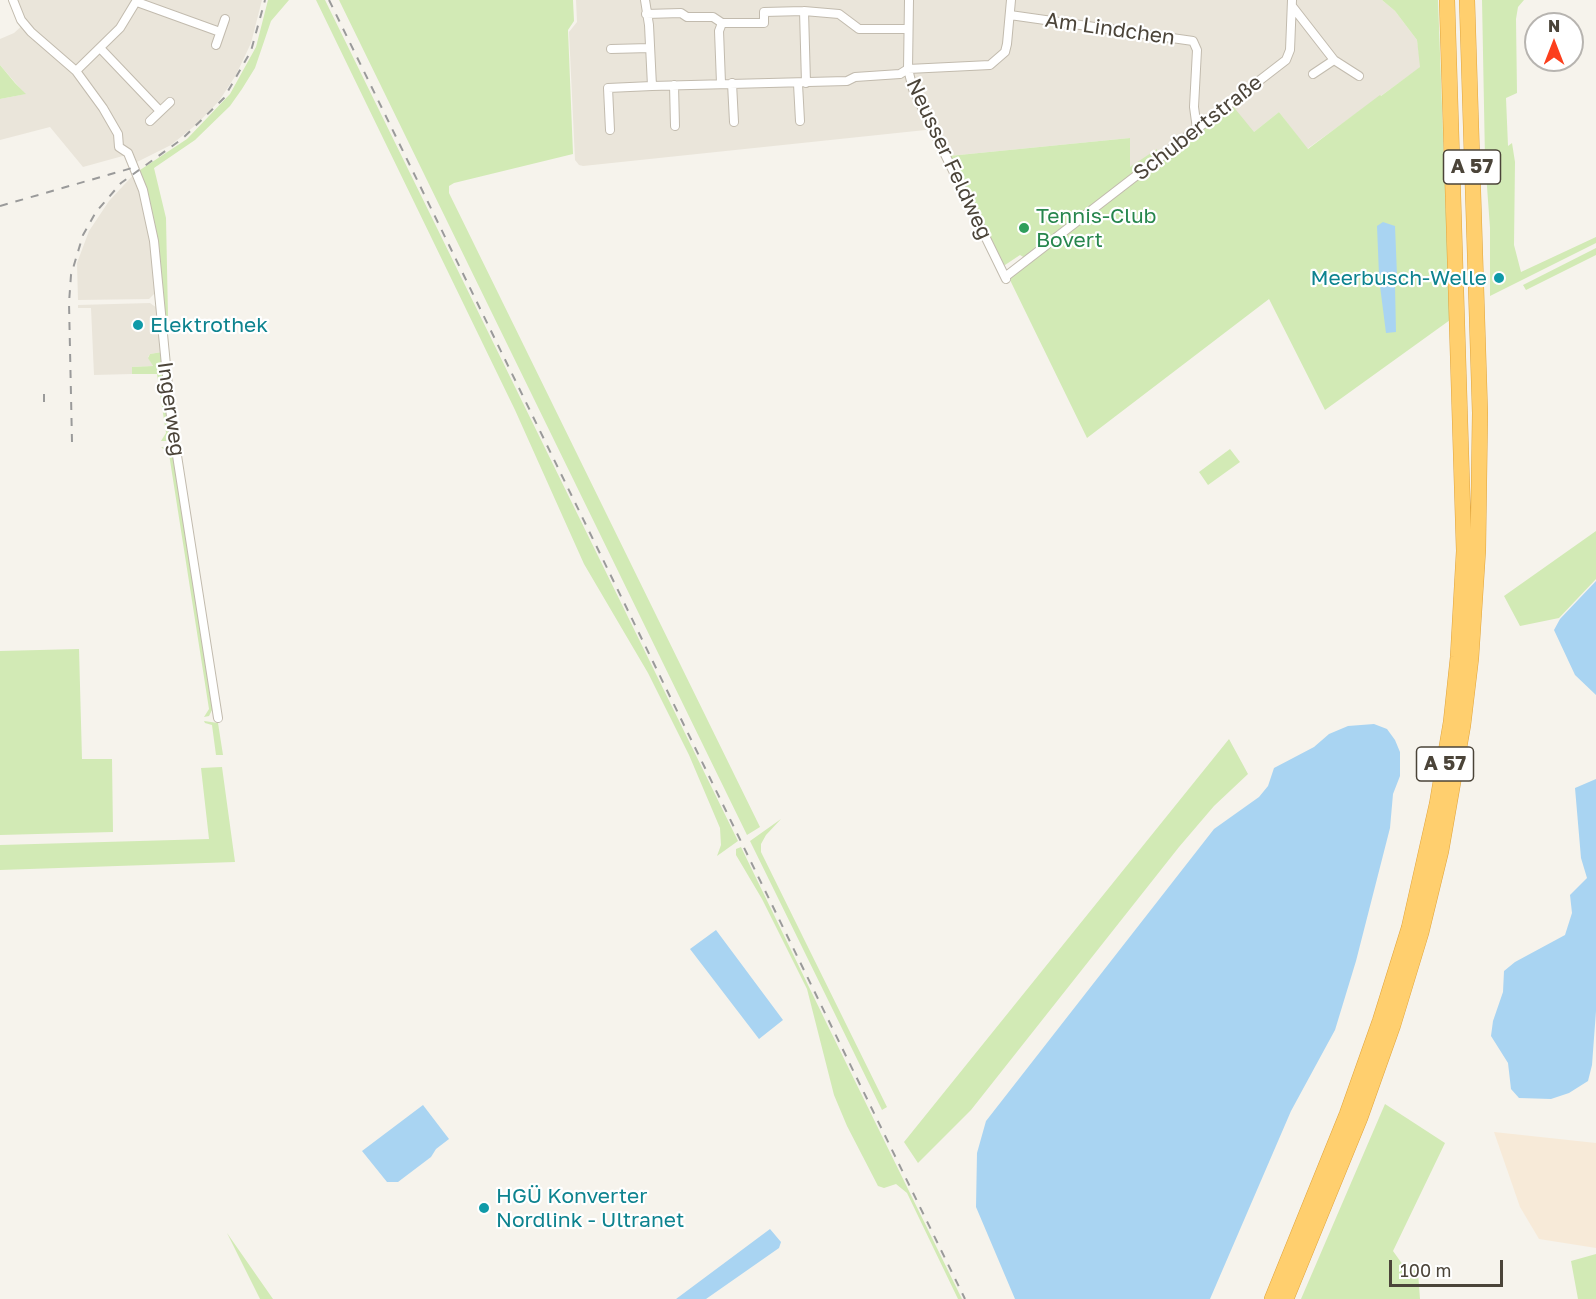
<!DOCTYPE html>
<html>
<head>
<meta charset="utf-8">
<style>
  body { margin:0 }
  #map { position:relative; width:1596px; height:1299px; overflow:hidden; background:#f6f3ec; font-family:"Golos Text",sans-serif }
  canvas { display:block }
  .north { position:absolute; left:1524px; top:12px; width:60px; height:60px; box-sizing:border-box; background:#fff; border:2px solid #b7b4b0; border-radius:50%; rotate:0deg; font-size:16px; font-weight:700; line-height:24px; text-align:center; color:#4b4439 }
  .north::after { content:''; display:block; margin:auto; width:21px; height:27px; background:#fc3f1d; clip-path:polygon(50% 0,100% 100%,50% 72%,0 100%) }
  .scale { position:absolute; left:1389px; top:1260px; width:114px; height:27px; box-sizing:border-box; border:3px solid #4b4439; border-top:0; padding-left:8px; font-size:18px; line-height:21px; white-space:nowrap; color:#4b4439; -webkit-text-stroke:4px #fff; paint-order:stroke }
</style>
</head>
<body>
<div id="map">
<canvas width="1596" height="1299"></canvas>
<div class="north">N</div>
<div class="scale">100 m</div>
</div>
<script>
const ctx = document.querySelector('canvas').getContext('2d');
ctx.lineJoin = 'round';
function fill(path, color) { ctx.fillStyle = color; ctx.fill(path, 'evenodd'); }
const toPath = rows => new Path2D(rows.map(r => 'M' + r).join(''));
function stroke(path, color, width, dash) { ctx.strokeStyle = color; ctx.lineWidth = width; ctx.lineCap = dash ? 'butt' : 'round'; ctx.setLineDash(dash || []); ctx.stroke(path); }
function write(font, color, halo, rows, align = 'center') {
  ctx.font = font + ' "Golos Text",sans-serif'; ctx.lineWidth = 4.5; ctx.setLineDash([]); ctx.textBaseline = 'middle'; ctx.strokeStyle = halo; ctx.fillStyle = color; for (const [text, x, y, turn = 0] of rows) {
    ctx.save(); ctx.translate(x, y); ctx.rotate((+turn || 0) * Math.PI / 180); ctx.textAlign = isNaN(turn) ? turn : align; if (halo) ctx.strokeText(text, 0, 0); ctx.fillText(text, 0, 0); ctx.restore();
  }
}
const residential = toPath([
  [13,0,262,0,251,43,236,75,219,101,197,124,171,145,135,163,130,154,83,167,50,127,0,140,0,99,25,94,0,65,0,39,14,33,25,23],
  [576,0,1382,0,1395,11,1417,40,1421,67,1307,149,1279,112,1254,132,1157,162,1130,167,1130,138,949,156,935,129,583,166,579,165,575,160,569,32,577,22],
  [136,172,148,211,156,292,149,299,78,300,77,263,89,231,109,201],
  [150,303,157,308,162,352,150,354,148,357,153,366,132,367,132,374,94,375,91,308,78,308,78,305]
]);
const commercial = toPath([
  [1494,1132,1596,1143,1596,1248,1539,1239,1520,1207]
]);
const green = toPath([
  [268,0,289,0,271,21,255,68,242,89,230,106,195,140,154,168,166,218,168,316,165,320,137,172,187,139,230,94,256,47],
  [316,0,325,0,738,841,717,856,721,845,720,828,689,755,648,673,584,564,515,410],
  [339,0,573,0,574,21,568,30,573,154,454,183,449,186,449,193,760,827,747,835],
  [1382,0,1438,0,1450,320,1325,410,1269,299,1087,438,1010,280,1012,274,1232,105,1254,132,1279,112,1308,149,1380,95,1381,96,1420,67,1417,40,1395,11],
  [1482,0,1524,0,1518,7,1516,19,1517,93,1506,98,1508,146,1512,143,1515,162,1514,245,1521,272,1596,237,1596,243,1490,296,1490,228,1485,159],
  [0,65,15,83,26,94,0,99],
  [1130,138,1130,167,1157,149,1157,158,1025,258,1020,255,1005,265,1001,264,949,156],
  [1596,248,1596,255,1526,290,1523,285],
  [162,352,173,436,166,441,161,441,166,433,157,374,132,374,132,367,153,366,148,358,150,354],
  [161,447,173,449,215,704,209,716,204,717,209,709,169,454],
  [1230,449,1240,462,1208,485,1199,472],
  [1596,531,1596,579,1559,618,1520,626,1504,596],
  [79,649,82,759,112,759,113,832,0,835,0,651],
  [204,721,218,723,223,755,216,755,212,725,205,723],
  [1229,739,1248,774,1214,806,1179,847,971,1110,918,1163,904,1142],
  [222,767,235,862,0,870,0,845,209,839,201,768],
  [781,819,766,835,761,844,761,852,887,1107,882,1110,750,841],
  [741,847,825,1020,962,1299,958,1299,907,1193,896,1184,884,1188,878,1186,847,1126,834,1095,807,989,762,899,736,855,736,849],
  [1385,1104,1445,1143,1393,1251,1403,1265,1418,1272,1420,1299,1301,1299],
  [227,1233,273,1299,260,1299],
  [1596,1254,1596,1299,1578,1299,1571,1261]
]);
const water = toPath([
  [1383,222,1395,226,1397,275,1379,275,1377,226],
  [1395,285,1396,332,1386,333,1380,286],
  [1596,581,1596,695,1575,675,1554,630,1560,619],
  [1374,724,1387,729,1395,740,1400,752,1400,776,1393,794,1390,828,1356,961,1335,1030,1291,1111,1210,1299,1015,1299,976,1207,977,1153,986,1121,1214,829,1259,797,1268,786,1274,768,1314,747,1329,734,1348,726],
  [1596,779,1596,1011,1592,1065,1588,1081,1569,1093,1551,1099,1519,1098,1511,1089,1508,1063,1491,1036,1493,1021,1503,992,1504,971,1515,962,1565,935,1572,913,1570,895,1587,878,1581,858,1575,788],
  [716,930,783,1020,759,1039,690,949],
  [423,1105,449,1139,436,1149,431,1157,398,1182,387,1182,362,1151],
  [770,1229,781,1242,779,1248,706,1299,676,1299]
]);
const minor = toPath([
  [13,0,21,20,31,32,76,71,103,108,118,134,119,147,128,153,143,190,154,241,171,417,218,718],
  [645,0,649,25,652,86,847,81,855,77,900,74,908,69,990,65,1005,52,1007,44,1011,0],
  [909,0,908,69,913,89,1006,279],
  [137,2,220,32],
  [1292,6,1334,60,1359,76],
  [646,14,681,13,687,17,713,17,722,23],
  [1010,15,1193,41,1197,50,1194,107,1197,129],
  [216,45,225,19],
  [100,48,160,111],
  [611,49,650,48],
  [76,71,120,28,137,0],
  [1313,74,1334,60],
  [721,83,719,31,722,23,764,23,764,12,804,11],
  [732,83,734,122],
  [806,83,804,11,839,14,859,29,908,29],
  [798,84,800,121],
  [674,85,675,126],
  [150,121,170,102],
  [610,130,608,88,652,86],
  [1005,277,1286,60,1290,50,1292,0]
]);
const motorway = toPath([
  [1272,1299,1347,1114,1380,1021,1409,928,1437,804,1451,722,1458,657,1464,551,1447,0],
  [1286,1299,1360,1118,1393,1025,1421,933,1441,851,1463,725,1471,658,1478,550,1480,413,1467,0]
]);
const rail = toPath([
  [329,0,965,1299],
  [0,206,132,168],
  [44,394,44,409],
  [72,442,69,303,71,275,83,235,96,212,121,183,182,139,224,98,251,51,265,0]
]);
const markers = [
  [1024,228,6,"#2e9e5b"],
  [1499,278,6,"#0f9aa8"],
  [138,325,6,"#0f9aa8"],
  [484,1208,6,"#0f9aa8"]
];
const shields = [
  [1472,167,57],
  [1445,764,57]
];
const shieldNames = [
  ["A 57",1472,167],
  ["A 57",1445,764]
];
const streetNames = [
  ["Am Lindchen",1110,29,8],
  ["Schubertstraße",1198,128,-38],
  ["Neusser Feldweg",949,159,65],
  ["Ingerweg",171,409,82]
];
const leisureNames = [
  ["Tennis-Club",1036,216],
  ["Bovert",1036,240]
];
const cultureNames = [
  ["Meerbusch-Welle",1487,278,"right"],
  ["Elektrothek",150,325],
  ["HGÜ Konverter",496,1196],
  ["Nordlink - Ultranet",496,1220]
];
fill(residential, '#eae5da');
fill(commercial, '#f7ead8');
fill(green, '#d2eab5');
fill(water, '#a9d4f2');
stroke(minor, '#c2bbae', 10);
stroke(motorway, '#e0a43c', 16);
stroke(minor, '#fff', 8);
stroke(motorway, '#ffcf6e', 15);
stroke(rail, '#9a9a9a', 2, [8, 8]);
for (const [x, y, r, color] of markers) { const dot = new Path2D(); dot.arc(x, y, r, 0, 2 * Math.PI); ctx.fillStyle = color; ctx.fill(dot); stroke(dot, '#fff', 2); }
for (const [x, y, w] of shields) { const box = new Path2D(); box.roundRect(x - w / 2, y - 17, w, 34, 4.5); ctx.fillStyle = '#fff'; ctx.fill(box); stroke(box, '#4b4439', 1.5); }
write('bold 20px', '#4b4439', null, shieldNames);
write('21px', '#4b4439', '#fff', streetNames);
write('21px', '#27864d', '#fff', leisureNames, 'left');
write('21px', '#0d838f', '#fff', cultureNames, 'left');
</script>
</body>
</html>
